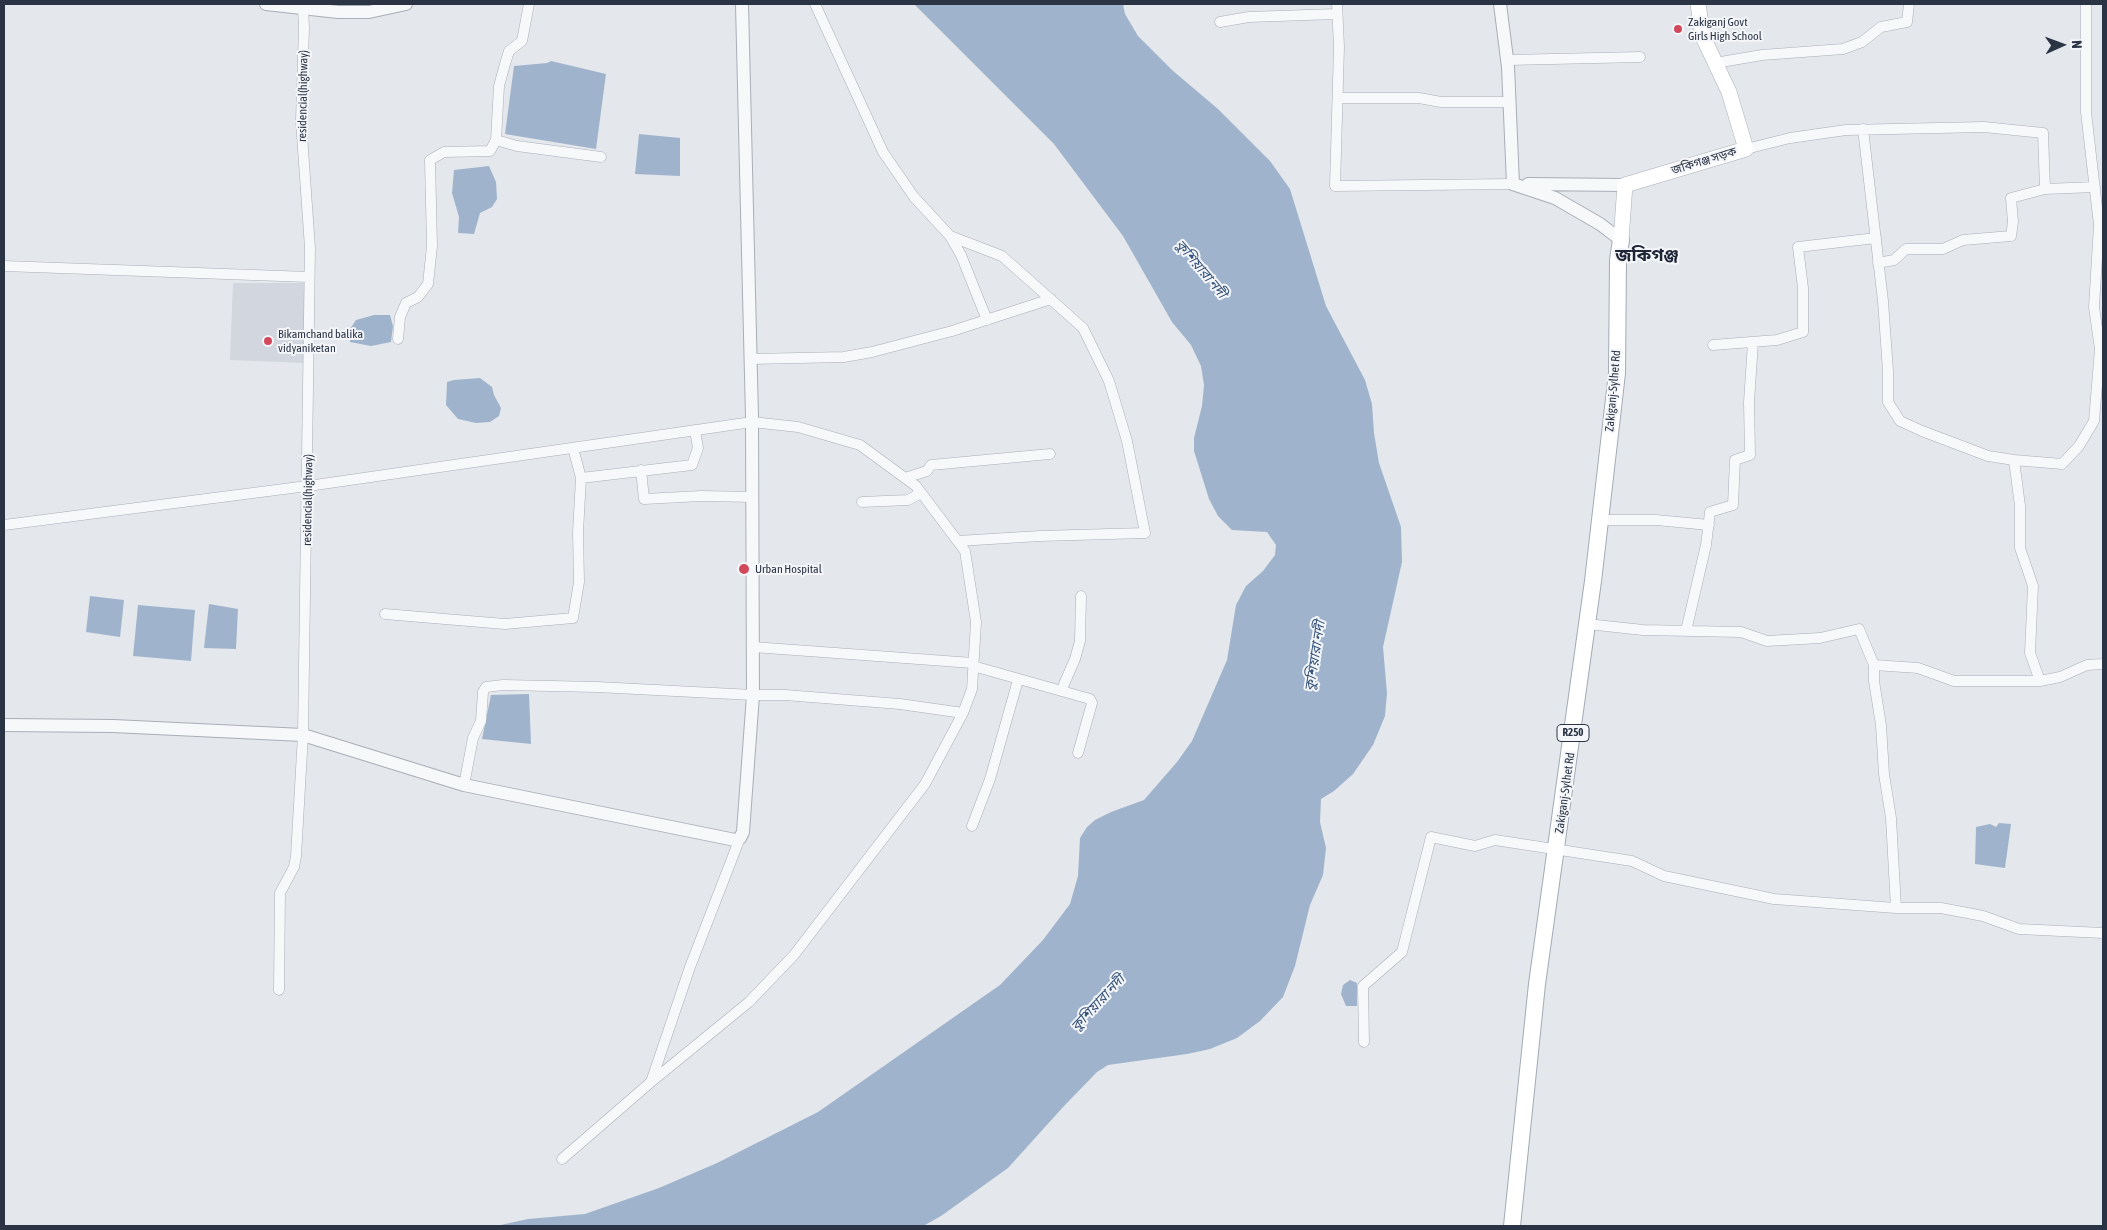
<!DOCTYPE html>
<html>
<head>
<meta charset="utf-8">
<style>
  body { margin:0 }
  #map { position:relative; width:2107px; height:1230px; overflow:hidden; background:#e4e7ec; font-family:"Asap Condensed",sans-serif }
  canvas { display:block }
  .frame { position:absolute; inset:0; border:5px solid #2b3445; pointer-events:none }
  .north { position:absolute; left:2037px; top:20px; width:50px; height:50px; -webkit-text-stroke:4px #f4f6f9; paint-order:stroke; rotate:88deg; font-size:14px; font-weight:700; line-height:20px; text-align:center; color:#2b3445 }
  .north::after { content:''; display:block; margin:auto; width:18px; height:22px; background:#2b3445; clip-path:polygon(50% 0,100% 100%,50% 72%,0 100%) }
</style>
</head>
<body>
<div id="map">
<canvas width="2107" height="1230"></canvas>
<div class="frame"></div>
<div class="north">N</div>
</div>
<script>
const ctx = document.querySelector('canvas').getContext('2d');
ctx.lineJoin = 'round';
function fill(path, color) { ctx.fillStyle = color; ctx.fill(path, 'evenodd'); }
const toPath = rows => new Path2D(rows.map(r => 'M' + r).join(''));
function stroke(path, color, width, dash) { ctx.strokeStyle = color; ctx.lineWidth = width; ctx.lineCap = dash ? 'butt' : 'round'; ctx.setLineDash(dash || []); ctx.stroke(path); }
function write(font, color, halo, rows, align = 'center') {
  ctx.font = font + ' "Asap Condensed","Noto Sans Bengali",sans-serif'; ctx.lineWidth = 4; ctx.setLineDash([]); ctx.textBaseline = 'middle'; ctx.strokeStyle = halo; ctx.fillStyle = color; for (const [text, x, y, turn = 0] of rows) {
    ctx.save(); ctx.translate(x, y); ctx.rotate((+turn || 0) * Math.PI / 180); ctx.textAlign = isNaN(turn) ? turn : align; if (halo) ctx.strokeText(text, 0, 0); ctx.fillText(text, 0, 0); ctx.restore();
  }
}
const built = toPath([
  [233,283,306,283,306,363,230,360]
]);
const water = toPath([
  [914,4,1123,4,1125,14,1138,36,1172,70,1218,109,1270,161,1290,189,1326,306,1365,380,1372,404,1374,433,1379,463,1401,527,1402,562,1383,647,1387,693,1385,716,1373,745,1353,774,1334,791,1321,799,1320,822,1326,848,1323,875,1310,905,1295,966,1283,997,1260,1021,1237,1038,1210,1049,1187,1054,1108,1065,1097,1072,1064,1106,1008,1168,941,1216,923,1226,496,1226,528,1219,585,1214,659,1188,717,1163,818,1112,1000,985,1043,940,1070,904,1078,876,1080,838,1087,827,1095,820,1111,812,1144,800,1177,762,1192,741,1227,660,1236,605,1246,586,1263,571,1275,555,1276,545,1267,532,1232,530,1218,516,1209,499,1194,451,1194,438,1202,406,1204,385,1201,366,1191,345,1172,322,1123,236,1054,144],
  [551,61,606,74,596,149,505,134,514,66,547,63],
  [639,134,680,138,680,176,635,174],
  [489,166,496,182,497,199,492,207,480,213,474,234,458,233,459,217,452,193,454,170],
  [374,315,390,315,393,326,391,342,371,346,350,342,350,329,356,320],
  [480,378,492,387,494,395,501,408,499,416,490,422,476,423,458,419,446,405,447,382,454,380],
  [90,596,124,600,120,637,86,632],
  [209,604,238,609,236,649,204,648],
  [138,605,195,610,191,661,133,656],
  [529,694,531,744,482,739,491,695],
  [1999,823,2011,824,2005,868,1975,864,1976,827,1990,824,1996,827],
  [1350,980,1357,983,1357,1006,1346,1006,1341,994,1343,985]
]);
const minor = toPath([
  [815,4,883,152,914,197,950,236,1002,256,1083,328,1109,381,1127,441,1145,533,1040,536,958,541],
  [1337,4,1339,47,1335,186,1513,184],
  [1220,22,1249,17,1336,14],
  [1508,60,1640,57],
  [1715,63,1762,55,1843,49,1862,42,1881,27,1907,22,1909,4],
  [1338,98,1419,98,1441,102,1510,102],
  [1863,129,1883,301,1888,371,1888,402,1900,421,1922,431,1988,456,2014,460],
  [496,140,517,146,601,157],
  [1746,149,1790,138,1846,130,1984,127,2043,133,2045,189],
  [950,236,961,255,987,320],
  [1878,263,1894,260,1906,249,1943,249,1963,240,2011,236,2013,222,2011,198,2045,189,2095,187],
  [4,266,309,277],
  [398,339,400,317,406,303,418,297,428,284,432,246,430,160,444,152,490,151,496,140,499,86,505,64,509,51,522,41,529,4],
  [1713,345,1777,340,1803,332,1803,288,1798,247,1876,238],
  [751,359,844,357,872,352,952,331,1051,299],
  [573,448,581,478,692,465,698,448,695,430],
  [641,470,644,499,701,496,753,497],
  [905,478,927,471,931,465,1050,454],
  [862,502,908,500,921,493],
  [1600,520,1656,520,1709,525],
  [4,525,315,485,752,422,798,427,860,445,916,486,965,551,976,622,972,689,963,713,925,784,794,955,749,1002,651,1082,562,1159],
  [385,614,505,624,573,618,579,582,578,532,581,478],
  [1587,624,1643,630,1741,632,1767,641,1820,638,1859,629,1874,665,1874,681,1881,725,1884,774,1891,818,1896,908],
  [1686,631,1706,545,1710,512,1733,505,1735,460,1750,455,1749,402,1753,342],
  [753,647,973,663],
  [1874,665,1918,668,1954,681,2040,681,2060,677,2087,665,2103,664],
  [973,666,1090,699,1092,703,1078,753],
  [2040,681,2030,653,2033,586,2020,548,2020,506,2014,460,2062,464,2079,446,2094,421,2100,349,2094,307,2099,225,2086,112,2086,4],
  [1061,691,1075,659,1080,641,1081,596],
  [464,785,473,738,481,721,483,692,486,687,503,685,597,687,753,695,785,695,900,704,963,713],
  [972,826,990,779,1018,680],
  [279,990,280,893,294,867,296,856,303,735,310,248,301,121,304,28,303,7],
  [1364,1042,1363,986,1402,952,1431,837,1475,846,1495,840,1632,861,1664,876,1774,899,1896,908,1941,908,1983,916,2019,929,2103,933],
  [651,1082,690,967,740,838]
]);
const tertiary = toPath([
  [266,4,338,12,369,12,406,4],
  [1500,4,1508,67,1513,184],
  [1513,184,1555,198,1600,224,1621,240],
  [1528,184,1625,185],
  [4,725,113,726,303,735,464,785,735,840,740,838,743,832,753,695,752,417,742,4]
]);
const secondary = toPath([
  [1621,240,1625,185,1746,149,1729,92,1703,37,1698,4]
]);
const primary = toPath([
  [1512,1226,1537,984,1593,581,1617,373,1618,260,1621,240]
]);
const markers = [
  [1678,29,5,"#d1495b"],
  [268,341,5,"#d1495b"],
  [744,569,6,"#d1495b"]
];
const shields = [
  [1573,733,32]
];
const shieldNames = [
  ["R250",1573,733]
];
const poiNames = [
  ["Zakiganj Govt",1688,22],
  ["Girls High School",1688,36],
  ["Bikamchand balika",278,334],
  ["vidyaniketan",278,348],
  ["Urban Hospital",755,569]
];
const streetNames = [
  ["residencial(highway)",303,96,-89],
  ["জকিগঞ্জ সড়ক",1704,161,-17],
  ["Zakiganj-Sylhet Rd",1613,391,-85],
  ["residencial(highway)",308,500,-89],
  ["Zakiganj-Sylhet Rd",1565,793,-82]
];
const waterNames = [
  ["কুশিয়ারা নদী",1201,269,50],
  ["কুশিয়ারা নদী",1315,656,-81],
  ["কুশিয়ারা নদী",1098,1003,-47]
];
const districtNames = [
  ["জকিগঞ্জ",1647,255]
];
fill(built, '#d2d6de');
fill(water, '#9fb4cc');
stroke(minor, '#a9aeb7', 11);
stroke(tertiary, '#a9aeb7', 14);
stroke(secondary, '#a9aeb7', 16);
stroke(primary, '#a3abb8', 18);
stroke(minor, '#f7f8fa', 10);
stroke(tertiary, '#f7f8fa', 12);
stroke(secondary, '#fff', 15);
stroke(primary, '#fff', 16);
for (const [x, y, r, color] of markers) { const dot = new Path2D(); dot.arc(x, y, r, 0, 2 * Math.PI); ctx.fillStyle = color; ctx.fill(dot); stroke(dot, '#f4f6f9', 2); }
for (const [x, y, w] of shields) { const box = new Path2D(); box.roundRect(x - w / 2, y - 8.5, w, 17, 4); ctx.fillStyle = '#f4f6f9'; ctx.fill(box); stroke(box, '#2b3445', 1); }
write('bold 11px', '#2b3445', null, shieldNames);
write('12px', '#2b3445', '#f4f6f9', poiNames, 'left');
write('12px', '#2b3445', '#f4f6f9', streetNames);
write('italic 14px', '#34527a', '#f4f6f9', waterNames);
write('bold 18px', '#1d2536', '#f4f6f9', districtNames);
</script>
</body>
</html>
